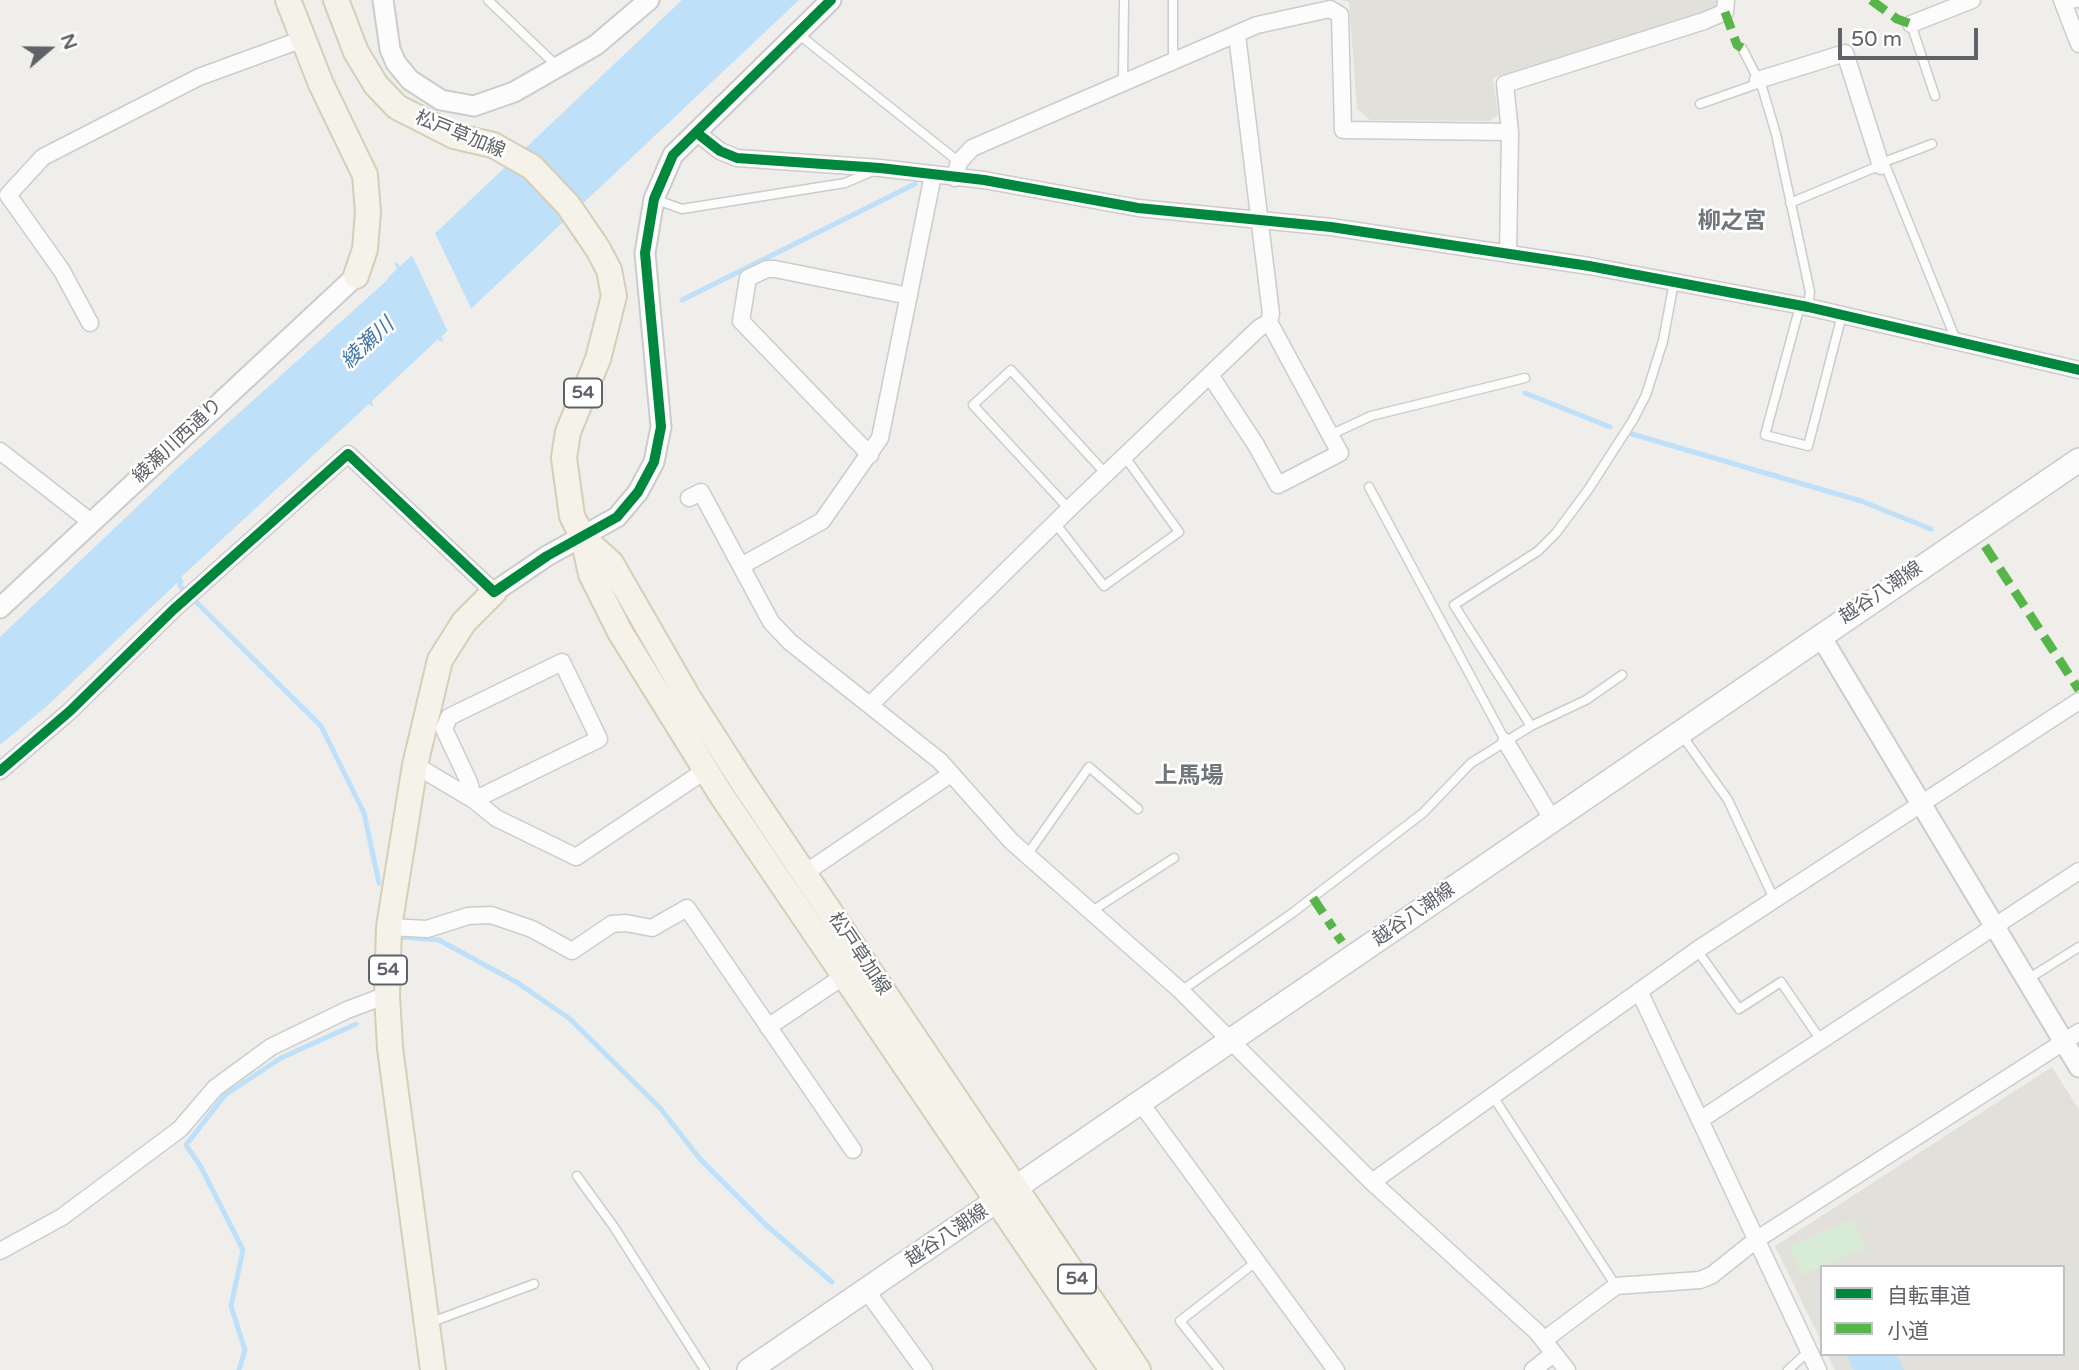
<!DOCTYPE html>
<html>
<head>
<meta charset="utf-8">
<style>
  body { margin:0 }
  #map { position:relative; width:2079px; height:1370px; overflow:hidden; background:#efeeea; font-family:"Varela Round","Noto Sans JP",sans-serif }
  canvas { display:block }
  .legend { position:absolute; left:1820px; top:1265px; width:245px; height:91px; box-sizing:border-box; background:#fff; border:2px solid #bfc1c3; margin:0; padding:9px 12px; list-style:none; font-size:21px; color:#5f6368 }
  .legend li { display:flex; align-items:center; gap:14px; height:35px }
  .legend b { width:35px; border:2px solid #bfc1c3 }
  .north { position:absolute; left:14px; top:14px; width:70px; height:70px; -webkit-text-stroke:5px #fff; paint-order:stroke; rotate:70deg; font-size:19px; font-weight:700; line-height:28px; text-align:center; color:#5f6368 }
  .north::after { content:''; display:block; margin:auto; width:24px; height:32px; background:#5f6368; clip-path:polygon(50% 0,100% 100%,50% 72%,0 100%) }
  .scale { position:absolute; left:1838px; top:28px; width:140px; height:32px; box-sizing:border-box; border:4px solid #5f6368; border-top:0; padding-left:9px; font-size:21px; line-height:24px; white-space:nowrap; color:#5f6368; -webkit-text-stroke:5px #fff; paint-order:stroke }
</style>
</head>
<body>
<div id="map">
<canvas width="2079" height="1370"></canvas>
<ul class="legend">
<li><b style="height:9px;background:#00873e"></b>自転車道</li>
<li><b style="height:9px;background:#58b549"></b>小道</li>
</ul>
<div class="north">N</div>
<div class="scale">50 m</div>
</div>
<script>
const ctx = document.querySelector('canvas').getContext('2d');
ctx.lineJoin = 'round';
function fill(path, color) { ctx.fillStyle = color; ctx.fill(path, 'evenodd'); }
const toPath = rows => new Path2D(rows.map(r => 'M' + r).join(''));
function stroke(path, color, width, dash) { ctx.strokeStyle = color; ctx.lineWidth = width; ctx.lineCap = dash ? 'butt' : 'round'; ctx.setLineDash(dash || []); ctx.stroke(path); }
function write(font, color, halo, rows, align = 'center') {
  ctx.font = font + ' "Varela Round","Noto Sans JP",sans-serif'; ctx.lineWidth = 5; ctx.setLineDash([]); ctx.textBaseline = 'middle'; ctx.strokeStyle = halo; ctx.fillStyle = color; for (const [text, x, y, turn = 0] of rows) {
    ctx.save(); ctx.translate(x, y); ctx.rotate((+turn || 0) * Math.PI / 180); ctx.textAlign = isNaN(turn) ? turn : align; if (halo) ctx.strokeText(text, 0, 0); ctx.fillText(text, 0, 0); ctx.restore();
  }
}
const education = toPath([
  [1340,0,1718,0,1718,10,1493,78,1498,115,1489,121,1370,120,1357,109,1349,2],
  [2052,1067,2079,1110,2079,1370,1835,1370,1827,1354,2063,1354,2063,1267,1822,1267,1822,1343,1775,1246]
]);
const green = toPath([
  [1852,1219,1865,1248,1802,1275,1789,1247]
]);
const water = toPath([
  [682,0,799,0,441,337,444,342,437,340,372,401,373,407,369,404,181,577,184,582,180,586,177,583,47,706,0,745,0,637,181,465,384,283,397,268,394,264,396,262,400,266,408,259],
  [1846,1354,1896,1354,1904,1370,1854,1370]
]);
const pier = toPath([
  [433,229,473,312,449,334,410,251]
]);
const stream = toPath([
  [682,300,915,184],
  [1525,393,1610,427],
  [1632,434,1861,501,1931,529],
  [180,586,321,726,364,813,379,883],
  [402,937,439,940,518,983,570,1019,660,1108,700,1159,767,1226,832,1282],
  [239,1370,245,1350,231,1306,243,1250,201,1167,186,1145,225,1095,281,1058,356,1024]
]);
const service = toPath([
  [488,0,557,66],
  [1173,0,1173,61],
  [2063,4,2079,3],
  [1911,24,1935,96],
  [797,33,959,162],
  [1742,48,1762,87,1776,134,1810,292,1808,307],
  [1123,81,1124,0],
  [1700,104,1760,83],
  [1932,144,1884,162,1956,340],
  [654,199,682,209,845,183,873,171],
  [1790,203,1881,165],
  [1800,306,1765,435,1808,446,1842,315],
  [1330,435,1371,416,1525,378],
  [1369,487,1506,742],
  [1069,509,973,405,1011,370,1106,474],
  [1055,523,1104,586,1179,532,1125,457],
  [1531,726,1586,700,1622,675],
  [1681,734,1728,800,1774,899],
  [1027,855,1089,767,1138,809],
  [1092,911,1174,858],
  [1697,950,1739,1009,1781,982,1820,1039],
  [2028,979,2079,947],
  [1181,991,1291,914,1423,813,1471,763,1531,726,1454,605,1538,551,1556,533,1588,490,1633,420,1646,395,1663,341,1674,282],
  [1492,1095,1616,1286],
  [577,1176,614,1227,705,1370],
  [429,1323,534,1284],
  [1219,1370,1180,1321,1257,1261],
  [1788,1370,1809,1351]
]);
const minor = toPath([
  [2062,0,2079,44],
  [1911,24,1972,0],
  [1758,80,1845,53,1881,166],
  [697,133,720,151,737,158,880,168,984,180,1138,208,1331,227,1589,266,1808,307,2079,370],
  [955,178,959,162,972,148,1257,25,1330,9,1340,15,1343,130,1510,132],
  [1508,254,1510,132,1505,84,1704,21,1725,12,1726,0],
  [90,323,62,271,8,195,43,157,199,77,303,39],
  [1210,375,1256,445,1278,485,1340,453,1269,322],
  [0,451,91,522],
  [870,455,741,321,748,278,767,269,775,269,909,296],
  [689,498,701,492,771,622,790,642,940,761,1011,841,1181,991,1372,1182,1537,1332,1567,1370],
  [741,566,822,521,880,438,933,175],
  [871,704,1069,509,1259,328,1269,322,1271,314,1237,35],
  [1506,742,1552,819],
  [415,765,474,800,599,739,562,662,449,717,444,729,469,782,474,800,496,818,576,857,706,770],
  [0,771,70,711,173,610,348,454,494,592],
  [805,873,951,774],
  [389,927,427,929,468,916,491,915,532,929,572,951,612,924,626,923,652,928,687,908,853,1150],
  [1639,991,1818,1370],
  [768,1027,844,976],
  [1140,1102,1336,1370],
  [1700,1120,2079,871],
  [1372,1182,1697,950,2079,701],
  [0,1251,62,1217,180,1129,215,1088,271,1047,347,1010,387,995],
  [866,1290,924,1370],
  [1544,1340,1616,1286,1700,1280,1712,1275,1756,1240,2079,1032],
  [1533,1370,1553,1354]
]);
const tertiary = toPath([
  [383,0,390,49,396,63,410,80,441,100,474,106,514,92,596,45,649,0],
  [494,592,547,556,617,517,638,492,654,462,661,427,645,253,654,199,673,155,831,0],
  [0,608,356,276],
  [1820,635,2079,1067]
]);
const secondary = toPath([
  [749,1370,2079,460]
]);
const primary = toPath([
  [288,0,321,84,365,175,368,212,365,249,356,276],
  [336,0,356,52,376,85,397,107,454,136,493,145,532,167,568,205,598,249,609,270,614,296,598,359,568,432,564,458,572,516,583,538,591,574,620,632,722,796,1112,1370],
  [583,538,611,563,688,697,744,784,1138,1370],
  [433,1370,390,1048,387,995,389,927,415,765,440,660,464,622,494,592]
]);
const quiet = toPath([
  [1871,0,1897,19,1911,24],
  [1725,12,1737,45,1742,48],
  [1985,546,2079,690],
  [1313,898,1333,928],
  [1337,935,1342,942]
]);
const cycleway = toPath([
  [697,133,720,151,737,158,880,168,984,180,1138,208,1331,227,1589,266,1808,307,2079,370],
  [0,771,70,711,173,610,348,454,494,592,547,556,617,517,638,492,654,462,661,427,645,253,654,199,673,155,831,0]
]);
const shields = [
  [583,393,38],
  [388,970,38],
  [1077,1279,38]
];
const shieldNames = [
  ["54",583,393],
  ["54",388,970],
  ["54",1077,1279]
];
const streetNames = [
  ["松戸草加線",460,135,22],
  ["綾瀬川西通り",178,441,-43],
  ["越谷八潮線",1881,593,-34],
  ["越谷八潮線",1414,915,-35],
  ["松戸草加線",859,954,56],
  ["越谷八潮線",947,1236,-34]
];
const waterNames = [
  ["綾瀬川",368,344,-43]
];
const quarterNames = [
  ["柳之宮",1732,222],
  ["上馬場",1189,777]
];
fill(education, '#e2e0da');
fill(green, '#d8ebd6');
fill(water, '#bfe0f9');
fill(pier, '#efeeea');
stroke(stream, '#bfe0f9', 5);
stroke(service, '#cbcccc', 11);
stroke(minor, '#cbcccc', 19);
stroke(tertiary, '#cbcccc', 23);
stroke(secondary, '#cacacb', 26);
stroke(primary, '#d7ceb8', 28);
stroke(service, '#fdfcfc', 8);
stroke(minor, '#fdfcfc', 16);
stroke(tertiary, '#fdfcfc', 19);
stroke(secondary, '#fdfcfc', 23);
stroke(primary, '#f4f2e9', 24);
stroke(quiet, '#58b549', 9, [18, 9]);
stroke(cycleway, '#00873e', 10);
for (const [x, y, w] of shields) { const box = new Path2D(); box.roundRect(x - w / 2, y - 14.5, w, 29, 5); ctx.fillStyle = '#fff'; ctx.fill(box); stroke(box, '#5f6368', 2); }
write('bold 18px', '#5f6368', null, shieldNames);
write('19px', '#5f6368', '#fff', streetNames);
write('italic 21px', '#4174aa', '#fff', waterNames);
write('bold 23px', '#70757a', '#fff', quarterNames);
</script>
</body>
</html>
